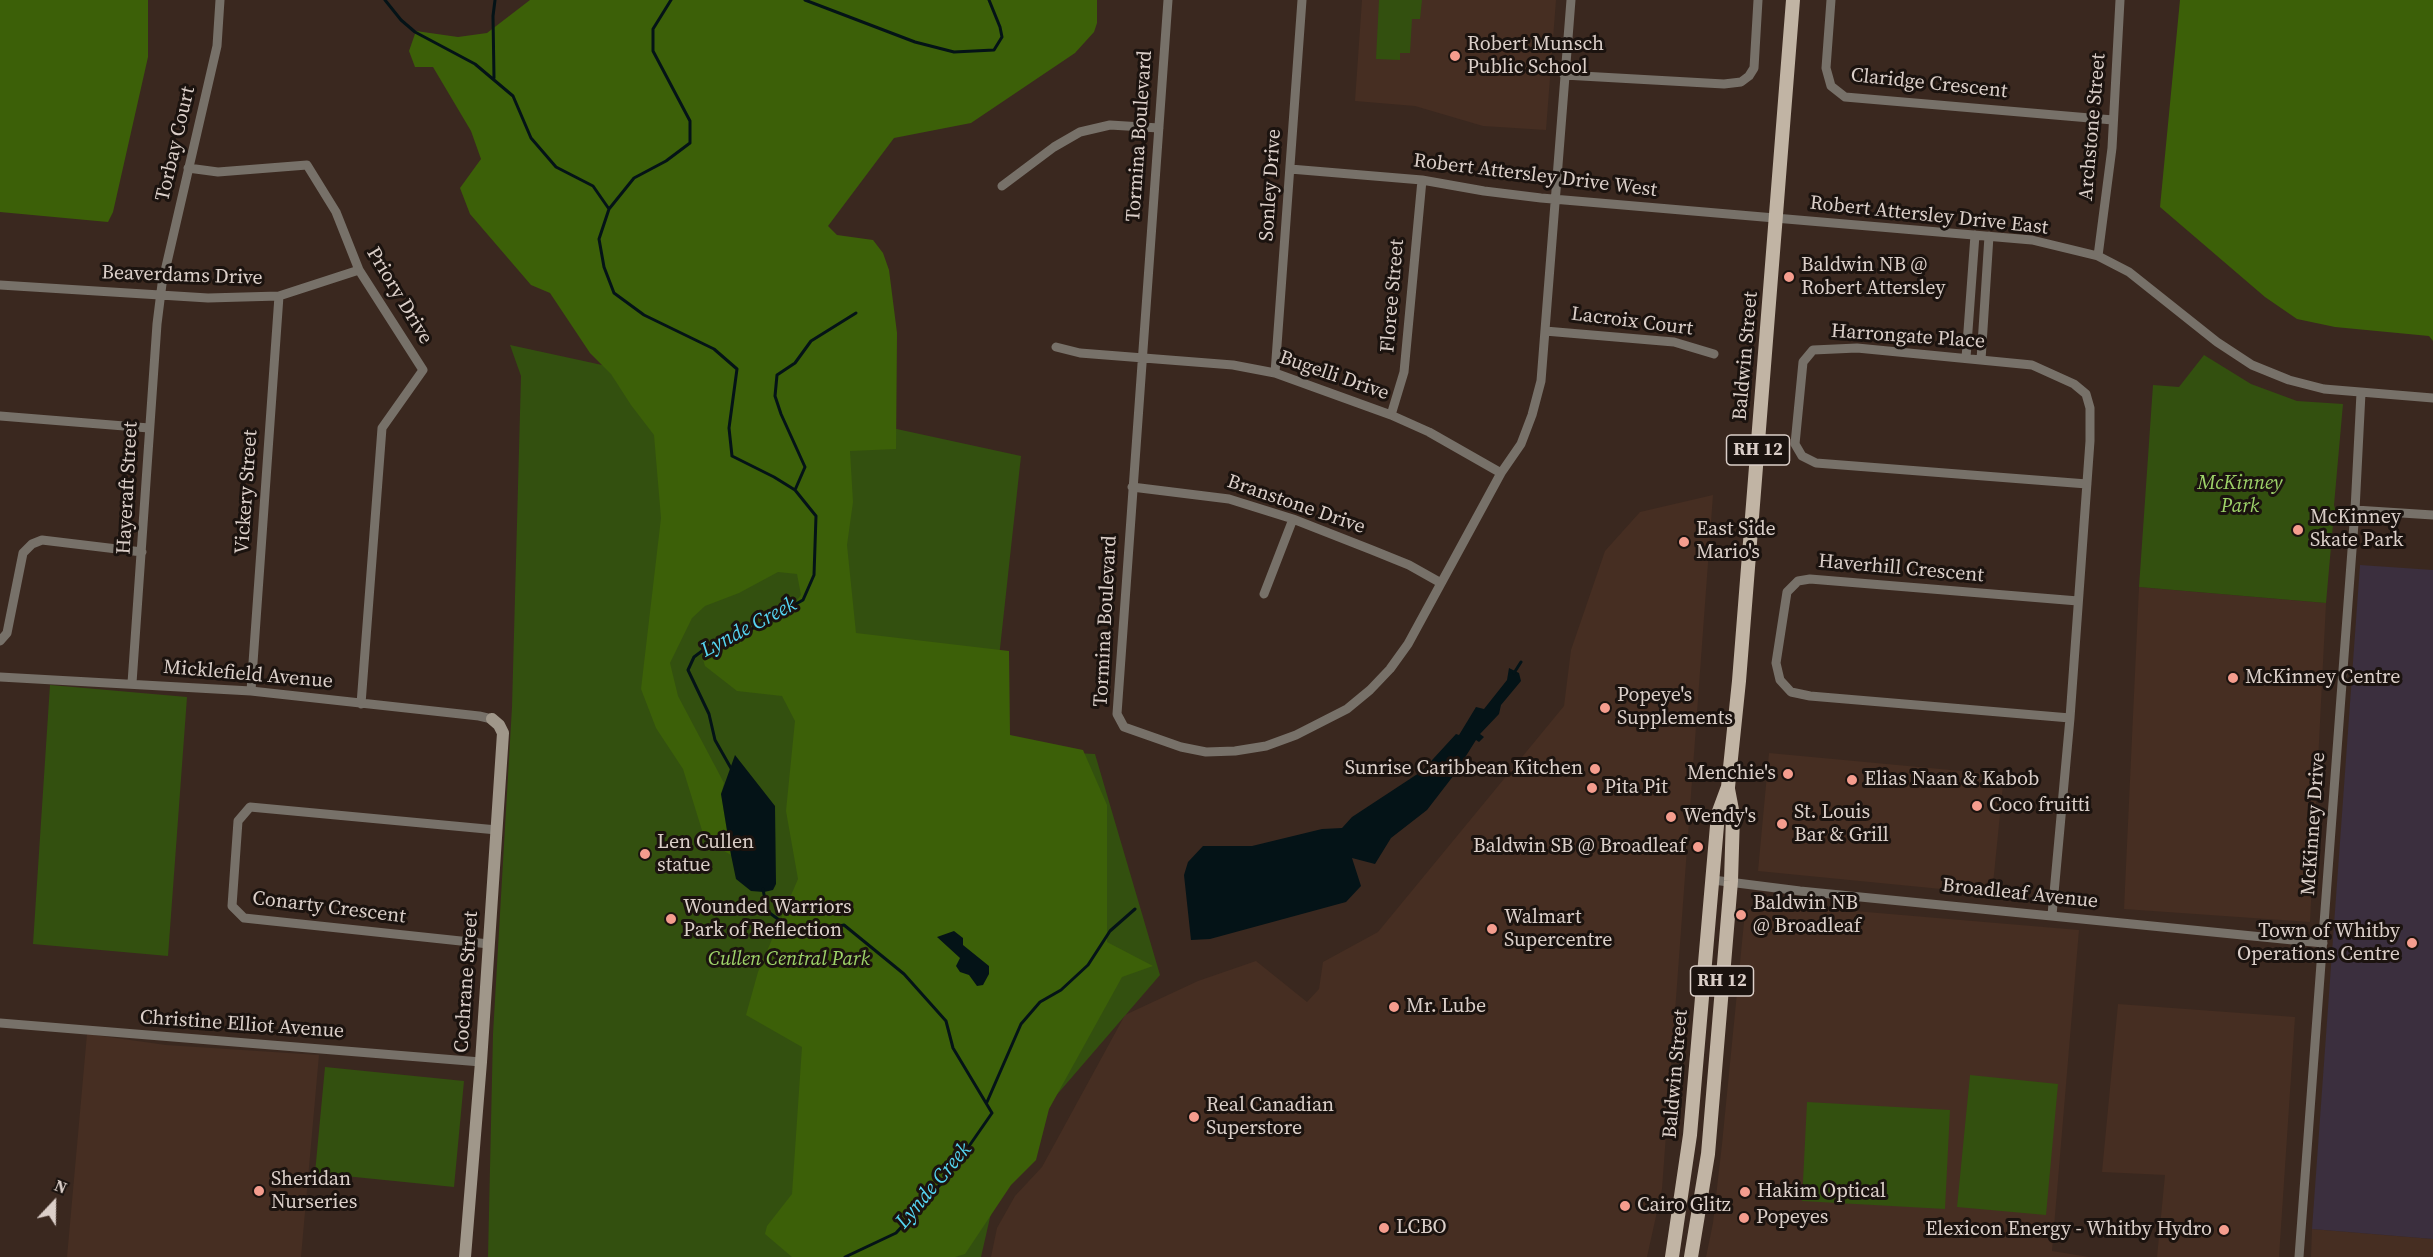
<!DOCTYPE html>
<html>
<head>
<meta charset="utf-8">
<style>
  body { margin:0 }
  #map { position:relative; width:2433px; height:1257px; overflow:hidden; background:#3a281f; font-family:"Source Serif 4",serif }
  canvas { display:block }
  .north { position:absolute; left:24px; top:1173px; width:60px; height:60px; -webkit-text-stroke:4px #1b130f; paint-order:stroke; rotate:22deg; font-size:16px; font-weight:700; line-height:24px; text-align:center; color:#dbcfc9 }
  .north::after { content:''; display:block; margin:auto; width:21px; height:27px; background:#dbcfc9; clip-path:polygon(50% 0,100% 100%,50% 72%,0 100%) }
</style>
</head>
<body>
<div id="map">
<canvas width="2433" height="1257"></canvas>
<div class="north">N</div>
</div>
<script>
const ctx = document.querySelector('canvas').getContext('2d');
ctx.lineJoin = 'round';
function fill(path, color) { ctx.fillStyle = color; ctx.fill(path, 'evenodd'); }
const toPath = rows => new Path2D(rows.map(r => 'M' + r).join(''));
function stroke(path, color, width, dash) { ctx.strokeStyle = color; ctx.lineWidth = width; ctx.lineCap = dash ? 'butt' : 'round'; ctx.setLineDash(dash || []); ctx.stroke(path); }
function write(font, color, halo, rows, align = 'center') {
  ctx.font = font + ' "Source Serif 4",serif'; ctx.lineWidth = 6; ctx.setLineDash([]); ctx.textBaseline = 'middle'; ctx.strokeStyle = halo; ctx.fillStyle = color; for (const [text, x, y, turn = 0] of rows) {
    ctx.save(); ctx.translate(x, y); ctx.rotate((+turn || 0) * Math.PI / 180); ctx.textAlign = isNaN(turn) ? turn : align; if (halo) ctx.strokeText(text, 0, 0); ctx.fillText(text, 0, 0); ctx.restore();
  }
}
const built = toPath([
  [1362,0,1556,0,1546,130,1483,126,1415,106,1355,101],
  [1713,495,1662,1189,1647,1257,991,1257,997,1228,1015,1196,1042,1167,1125,1015,1198,981,1256,961,1307,1002,1319,989,1323,962,1378,932,1564,706,1571,650,1605,551,1640,512],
  [2139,587,2326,603,2310,922,2124,909],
  [1769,753,2004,775,1992,894,1758,871],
  [1760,903,2079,930,2052,1251,2089,1257,1706,1257,1713,1223,1722,1144,1745,912],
  [2118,1004,2295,1017,2279,1257,2157,1257,2165,1175,2102,1172],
  [87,1034,166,1045,319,1055,301,1257,67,1257],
  [2312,1229,2433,1239,2433,1257,2311,1257]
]);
const industrial = toPath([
  [2360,565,2433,570,2433,1239,2312,1229]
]);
const green = toPath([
  [1379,0,1422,0,1420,19,1412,19,1410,53,1400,53,1400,60,1376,59],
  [510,345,1021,456,989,749,1095,754,1160,975,1004,1156,981,1257,488,1257,493,1034,512,707,521,376],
  [2204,355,2251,384,2297,401,2343,404,2334,505,2336,512,2334,513,2326,603,2139,587,2153,385,2179,387],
  [50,685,187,697,168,956,33,944],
  [325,1067,464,1081,454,1187,315,1173],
  [1970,1075,2058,1084,2046,1215,1957,1207],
  [1807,1102,1950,1110,1945,1209,1802,1201]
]);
const forest = toPath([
  [0,0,148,0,148,57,113,212,108,222,0,212],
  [530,0,1097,0,1097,23,1094,32,1075,53,971,123,894,138,828,226,837,235,873,240,883,253,889,270,897,333,896,449,850,451,853,502,847,545,856,633,1009,651,1010,735,1083,750,1107,805,1107,942,1153,966,1122,977,1049,1109,1036,1160,1011,1185,965,1254,955,1257,792,1257,765,1234,767,1226,792,1194,802,1047,746,1015,758,972,798,879,786,811,795,721,782,696,737,691,705,666,702,656,723,641,781,620,801,595,797,574,778,572,739,593,705,606,692,618,670,663,678,696,724,783,721,794,731,855,705,840,683,769,656,728,641,689,661,518,654,435,631,405,611,374,590,353,550,293,531,285,470,214,460,188,481,159,471,131,433,67,415,67,409,51,416,31,458,37,487,33],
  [2180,0,2433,0,2433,341,2429,336,2335,327,2297,319,2265,297,2160,207]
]);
const water = toPath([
  [1509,668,1519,673,1521,681,1501,705,1499,714,1480,734,1484,737,1479,742,1476,740,1454,775,1427,810,1391,838,1375,864,1352,858,1361,886,1346,902,1210,939,1191,940,1184,875,1188,862,1203,846,1252,846,1322,829,1342,828,1352,817,1422,771,1456,734,1459,735,1476,707,1484,709,1507,680],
  [735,755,775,806,776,884,773,890,764,892,751,891,736,879,731,855,721,794],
  [954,931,963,938,963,945,989,966,989,974,983,985,977,986,969,975,960,972,956,966,960,958,937,937]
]);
const stream = toPath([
  [385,0,401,20,415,32,475,64,513,96,531,138,556,167,593,186,609,209],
  [671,0,653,29,653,51,690,121,690,143,666,161,634,178,609,209,599,239,604,267,614,293,644,315,714,349,737,369,729,428,732,456,774,477,795,490,816,516,814,575,803,600,723,645,706,648,694,657,688,670,709,714,715,740,732,770],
  [805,0,915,42,954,52,994,50,1002,37,1000,27,989,0],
  [494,78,493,16,495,0],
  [795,490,805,467,781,414,775,396,777,375,795,363,811,341,856,313],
  [1514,673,1521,662],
  [763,889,767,911,798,934,844,925,904,974,946,1021,953,1048,992,1113,949,1175,896,1233,845,1257],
  [987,1102,1021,1024,1040,1002,1061,990,1088,965,1110,931,1135,909]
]);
const street = toPath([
  [1168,0,1117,714,1124,727,1181,747,1206,752,1235,751,1266,746,1296,735,1347,709,1370,690,1390,669,1408,644,1501,473,1521,444,1532,415,1541,381,1571,0],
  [1831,0,1826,68,1831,86,1845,97,2113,120],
  [1564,75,1724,84,1741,82,1749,76,1754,68,1758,0],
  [188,168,218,172,307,165,336,212,359,270,423,370,382,428,361,704],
  [1290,169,1422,180,1484,191,1541,198,2032,240,2098,256,2129,272,2217,342,2252,365,2289,380,2324,389,2433,398],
  [1002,186,1054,147,1080,132,1110,125,1159,128],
  [2098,256,2112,148,2120,0],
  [0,285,208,298,279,296,359,270],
  [1545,331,1674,342,1714,354],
  [1056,347,1080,353,1233,365,1275,373,1391,415,1429,432,1501,473],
  [1966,358,1975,235],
  [1981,360,1989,236],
  [1275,373,1302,0],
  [1391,415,1404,372,1422,180],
  [0,416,149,428],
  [1132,487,1229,499,1293,519,1372,550,1409,565,1441,583],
  [2355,510,2433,515],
  [1264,594,1293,519],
  [0,641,7,633,23,553,32,544,42,540,142,552],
  [0,677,251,691,479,716,492,719],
  [132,683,157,324,162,284,217,46,220,0],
  [251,691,279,296],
  [2070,718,1810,696,1791,692,1780,680,1776,663,1787,592,1798,581,1810,579,2078,601],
  [1713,880,1800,891,2323,943],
  [2052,915,2070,718,2090,441,2090,408,2086,394,2074,384,2032,365,1857,348,1813,350,1803,362,1795,444,1802,456,1816,463,2087,484],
  [489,944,244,918,232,906,238,821,250,807,497,830],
  [0,1023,481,1062],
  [2299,1257,2355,510,2361,393]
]);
const secondary = toPath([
  [465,1257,481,1062,503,733,499,725,492,719]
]);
const primary = toPath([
  [1672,1257,1690,1135,1718,814,1728,787,1739,681,1793,0],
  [1691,1257,1708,1154,1731,881,1733,815,1728,789]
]);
const markers = [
  [1455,56,6,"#f59d8e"],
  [1789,277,6,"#f59d8e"],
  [2298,530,6,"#f59d8e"],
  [1684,542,6,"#f59d8e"],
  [2233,678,6,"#f59d8e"],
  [1605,708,6,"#f59d8e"],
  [1595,769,6,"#f59d8e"],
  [1788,774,6,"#f59d8e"],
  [1852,780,6,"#f59d8e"],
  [1592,788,6,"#f59d8e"],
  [1977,806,6,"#f59d8e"],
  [1671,817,6,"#f59d8e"],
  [1782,824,6,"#f59d8e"],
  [1698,847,6,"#f59d8e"],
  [645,854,6,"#f59d8e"],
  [1741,915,6,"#f59d8e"],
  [671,919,6,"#f59d8e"],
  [1492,929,6,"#f59d8e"],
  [2412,943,6,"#f59d8e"],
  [1394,1007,6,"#f59d8e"],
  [1194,1117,6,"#f59d8e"],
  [259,1191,6,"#f59d8e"],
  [1745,1192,6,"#f59d8e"],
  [1625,1206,6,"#f59d8e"],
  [1744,1218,6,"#f59d8e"],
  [1384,1228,6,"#f59d8e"],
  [2224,1230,6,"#f59d8e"]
];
const shields = [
  [1758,450,63],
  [1722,981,63]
];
const shieldNames = [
  ["RH 12",1758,450],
  ["RH 12",1722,981]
];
const poiNames = [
  ["Robert Munsch",1467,45],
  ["Public School",1467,68],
  ["Baldwin NB @",1801,266],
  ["Robert Attersley",1801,289],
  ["McKinney",2310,518],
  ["Skate Park",2310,541],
  ["East Side",1696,530],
  ["Mario's",1696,553],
  ["McKinney Centre",2245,678],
  ["Popeye's",1617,696],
  ["Supplements",1617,719],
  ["Sunrise Caribbean Kitchen",1583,769,"right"],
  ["Menchie's",1776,774,"right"],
  ["Elias Naan & Kabob",1864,780],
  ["Pita Pit",1604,788],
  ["Coco fruitti",1989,806],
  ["St. Louis",1794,813],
  ["Bar & Grill",1794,836],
  ["Wendy's",1683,817],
  ["Len Cullen",657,843],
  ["statue",657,866],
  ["Baldwin SB @ Broadleaf",1686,847,"right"],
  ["Baldwin NB",1753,904],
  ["@ Broadleaf",1753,927],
  ["Wounded Warriors",683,908],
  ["Park of Reflection",683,931],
  ["Walmart",1504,918],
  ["Supercentre",1504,941],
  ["Town of Whitby",2400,932,"right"],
  ["Operations Centre",2400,955,"right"],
  ["Mr. Lube",1406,1007],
  ["Real Canadian",1206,1106],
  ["Superstore",1206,1129],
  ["Sheridan",271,1180],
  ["Nurseries",271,1203],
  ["Hakim Optical",1757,1192],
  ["Cairo Glitz",1637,1206],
  ["Popeyes",1756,1218],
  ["LCBO",1396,1228],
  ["Elexicon Energy - Whitby Hydro",2212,1230,"right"]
];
const streetNames = [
  ["Claridge Crescent",1929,84,6],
  ["Archstone Street",2093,127,-85],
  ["Tormina Boulevard",1140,136,-86],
  ["Torbay Court",176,144,-77],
  ["Robert Attersley Drive West",1535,176,7],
  ["Sonley Drive",1271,185,-86],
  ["Robert Attersley Drive East",1929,216,6],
  ["Beaverdams Drive",182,276,2],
  ["Priory Drive",399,296,59],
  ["Floree Street",1393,296,-85],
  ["Lacroix Court",1632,322,7],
  ["Harrongate Place",1908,337,4],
  ["Baldwin Street",1746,356,-85],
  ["Bugelli Drive",1334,376,19],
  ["Hayeraft Street",128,488,-87],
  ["Vickery Street",247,492,-86],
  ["Branstone Drive",1296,505,19],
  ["Haverhill Crescent",1901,569,5],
  ["Tormina Boulevard",1106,621,-87],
  ["Micklefield Avenue",248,675,5],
  ["McKinney Drive",2314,824,-86],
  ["Broadleaf Avenue",2020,894,6],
  ["Conarty Crescent",329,908,7],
  ["Cochrane Street",467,982,-86],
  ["Christine Elliot Avenue",242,1025,4],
  ["Baldwin Street",1676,1074,-85]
];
const parkNames = [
  ["McKinney",2240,484],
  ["Park",2240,507],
  ["Cullen Central Park",789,960]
];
const waterNames = [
  ["Lynde Creek",749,628,-28],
  ["Lynde Creek",934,1186,-50]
];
fill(built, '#462e22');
fill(industrial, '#3b2f3e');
fill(green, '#33500f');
fill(forest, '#3c6008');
fill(water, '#041317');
stroke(stream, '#041317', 3);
stroke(street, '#777169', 9);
stroke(secondary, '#a0978a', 12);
stroke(primary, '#c1b4a4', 14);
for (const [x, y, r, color] of markers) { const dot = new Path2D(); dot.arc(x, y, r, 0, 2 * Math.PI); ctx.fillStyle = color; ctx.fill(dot); stroke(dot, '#1b130f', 2); }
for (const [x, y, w] of shields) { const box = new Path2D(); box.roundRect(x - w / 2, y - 15, w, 30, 4.5); ctx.fillStyle = '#1b130f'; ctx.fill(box); stroke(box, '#dbcfc9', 1.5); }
write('bold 18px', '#dbcfc9', null, shieldNames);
write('20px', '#dbcfc9', '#1b130f', poiNames, 'left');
write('20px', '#dbcfc9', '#1b130f', streetNames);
write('italic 20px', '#9ed369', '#1b130f', parkNames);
write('italic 21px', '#55d5f2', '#1b130f', waterNames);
</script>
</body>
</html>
